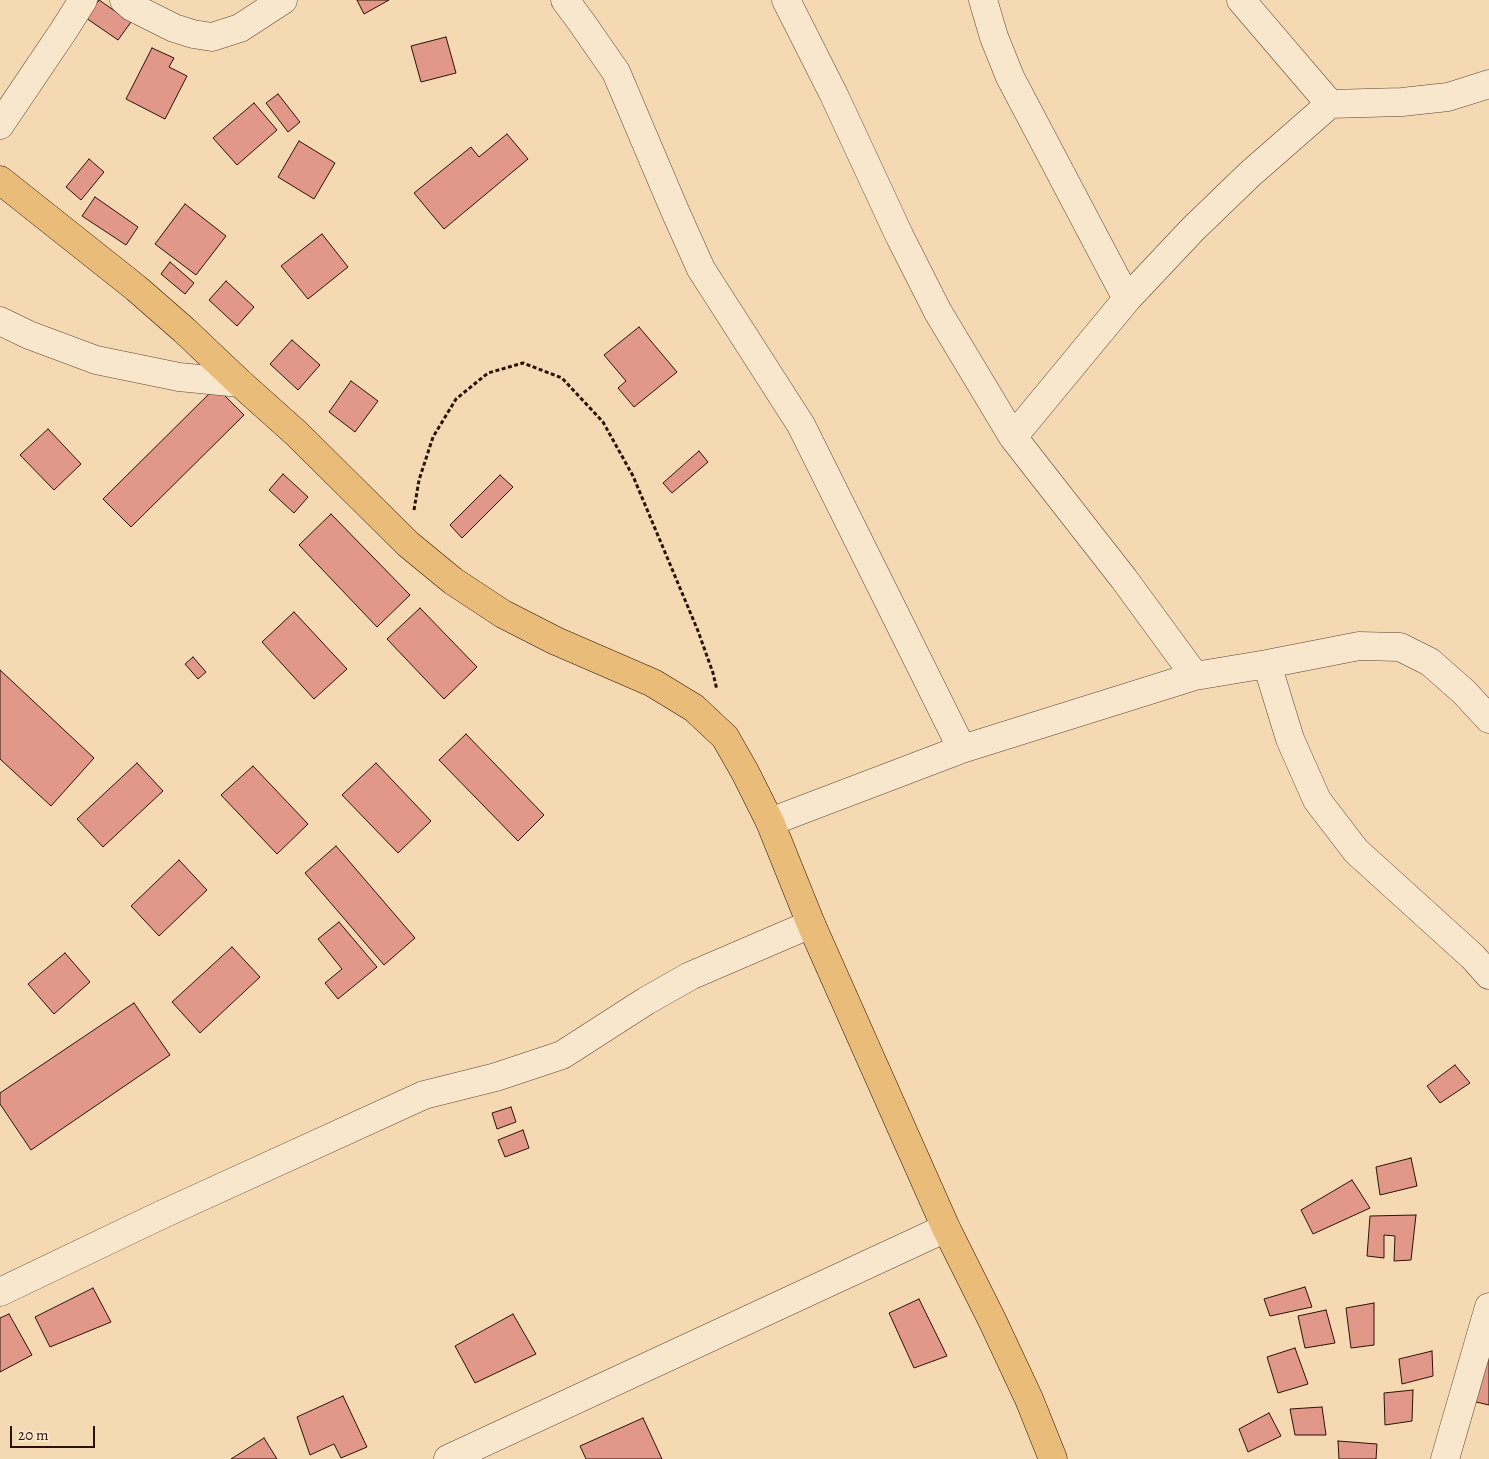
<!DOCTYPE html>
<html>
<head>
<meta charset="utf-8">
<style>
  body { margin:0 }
  #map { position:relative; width:1489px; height:1459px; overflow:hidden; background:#f5d9b2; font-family:Alegreya,serif }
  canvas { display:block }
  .scale { position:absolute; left:10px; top:1426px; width:85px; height:22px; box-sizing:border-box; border:2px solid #2b1208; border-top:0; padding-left:6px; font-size:15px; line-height:18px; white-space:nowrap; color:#2b1208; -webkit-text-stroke:4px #f8e6cd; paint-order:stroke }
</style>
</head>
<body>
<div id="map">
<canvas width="1489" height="1459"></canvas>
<div class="scale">20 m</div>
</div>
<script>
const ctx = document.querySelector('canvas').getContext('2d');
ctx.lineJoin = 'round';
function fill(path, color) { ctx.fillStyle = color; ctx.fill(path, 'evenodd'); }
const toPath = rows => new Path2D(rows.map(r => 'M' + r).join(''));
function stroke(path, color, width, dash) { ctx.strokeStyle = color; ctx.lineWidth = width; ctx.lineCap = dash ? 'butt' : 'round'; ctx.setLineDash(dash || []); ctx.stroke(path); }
const building = toPath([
  [99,0,131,22,118,40,86,18,99,0],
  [357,0,389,0,364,14,357,0],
  [446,37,456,73,421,82,411,46,446,37],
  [152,48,174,58,169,67,187,76,165,119,126,99,152,48],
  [278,94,300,122,288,132,266,103,278,94],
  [254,103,277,130,237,165,213,138,254,103],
  [507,134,528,159,444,229,414,193,471,147,479,157,507,134],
  [299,141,335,163,314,199,278,177,299,141],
  [89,159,104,172,81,200,66,187,89,159],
  [95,197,138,227,126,245,82,216,95,197],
  [185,204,226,236,196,275,155,244,185,204],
  [322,234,348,267,308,299,281,266,322,234],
  [170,262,194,283,185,294,161,274,170,262],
  [226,281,254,307,237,326,209,300,226,281],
  [639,327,677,372,634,407,618,388,626,381,604,355,639,327],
  [292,340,320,365,298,390,270,364,292,340],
  [351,381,378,401,355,432,329,412,351,381],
  [216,387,244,415,131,527,103,499,216,387],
  [48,429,81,464,54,490,20,455,48,429],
  [699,451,708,462,672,493,663,483,699,451],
  [283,474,308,497,294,513,269,490,283,474],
  [500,475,513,487,462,538,450,525,500,475],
  [331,514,410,595,377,627,299,545,331,514],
  [420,608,477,667,444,699,387,639,420,608],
  [294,612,347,669,314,699,262,642,294,612],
  [193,657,206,672,198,679,185,664,193,657],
  [0,670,94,758,51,806,0,759,0,670],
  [466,734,544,815,518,841,439,760,466,734],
  [137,763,163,791,103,847,77,819,137,763],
  [376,763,431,821,398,853,342,795,376,763],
  [253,766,308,824,277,854,221,795,253,766],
  [336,846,415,938,384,965,305,873,336,846],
  [179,860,207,890,159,936,131,906,179,860],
  [339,922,377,967,338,999,325,983,342,969,318,939,339,922],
  [232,947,260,977,200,1033,172,1002,232,947],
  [65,953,90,982,54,1014,28,984,65,953],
  [134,1003,170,1055,31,1150,0,1104,0,1093,134,1003],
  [1455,1065,1470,1083,1440,1103,1427,1086,1455,1065],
  [511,1107,516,1122,497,1129,492,1113,511,1107],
  [523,1130,529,1148,505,1157,498,1140,523,1130],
  [1411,1158,1417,1186,1380,1195,1376,1167,1411,1158],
  [1352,1180,1370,1208,1313,1234,1301,1210,1352,1180],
  [1416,1215,1411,1260,1394,1261,1395,1236,1384,1235,1384,1258,1367,1256,1370,1216,1416,1215],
  [1305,1287,1312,1307,1270,1316,1264,1299,1305,1287],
  [93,1288,111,1322,50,1347,35,1317,93,1288],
  [919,1299,947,1356,914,1368,889,1313,919,1299],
  [1374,1303,1374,1345,1351,1348,1346,1308,1374,1303],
  [1326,1310,1335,1343,1305,1348,1298,1316,1326,1310],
  [9,1314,32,1355,0,1372,0,1318,9,1314],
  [513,1314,536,1354,475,1383,455,1346,513,1314],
  [1489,1332,1489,1405,1472,1401,1489,1332],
  [1295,1348,1308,1384,1278,1393,1267,1357,1295,1348],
  [1432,1351,1433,1376,1402,1384,1399,1359,1432,1351],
  [1413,1390,1412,1421,1385,1425,1384,1393,1413,1390],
  [343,1396,367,1447,341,1458,334,1444,310,1455,297,1417,343,1396],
  [1322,1407,1326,1435,1295,1435,1290,1409,1322,1407],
  [1269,1413,1281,1436,1248,1452,1239,1429,1269,1413],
  [643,1418,662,1459,586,1459,580,1446,643,1418],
  [264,1438,277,1459,231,1459,264,1438],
  [1338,1441,1377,1444,1376,1459,1339,1459,1338,1441]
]);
const path = toPath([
  [414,510,419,480,433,437,456,399,488,373,523,363,562,378,603,422,633,476,698,631,713,673,717,690]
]);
const minor = toPath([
  [124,0,132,7,174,28,193,34,212,37,240,28,283,0],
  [565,0,582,23,616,72,675,211,701,269,801,425,962,749],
  [786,0,834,95,900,237,938,312,1013,437,1124,579,1195,676],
  [983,0,994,37,1010,77,1127,299],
  [1241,0,1330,104],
  [0,125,64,30,83,0],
  [0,321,29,335,96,360,179,377,240,383],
  [1013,437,1127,299,1193,229,1250,174,1330,104,1402,102,1448,97,1489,84],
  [1267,664,1290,739,1317,800,1356,851,1473,957,1489,975],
  [770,822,962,749,1195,676,1267,664,1359,646,1400,647,1430,662,1464,692,1489,719],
  [0,1292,161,1215,424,1095,496,1077,562,1055,646,1001,690,976,811,924],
  [448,1459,946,1228],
  [1445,1459,1489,1307]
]);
const major = toPath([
  [0,180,136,288,184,330,240,383,297,434,408,544,453,581,503,614,556,641,653,683,694,708,725,737,745,772,770,822,811,924,946,1228,993,1322,1029,1399,1053,1459]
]);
fill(building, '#e19889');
stroke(building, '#2b1208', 1);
stroke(minor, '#5e4432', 29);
stroke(major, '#2b1208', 29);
stroke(path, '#2b1208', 3, [4, 2.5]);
stroke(minor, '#f8e6cd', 28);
stroke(major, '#eabc79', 28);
</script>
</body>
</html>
